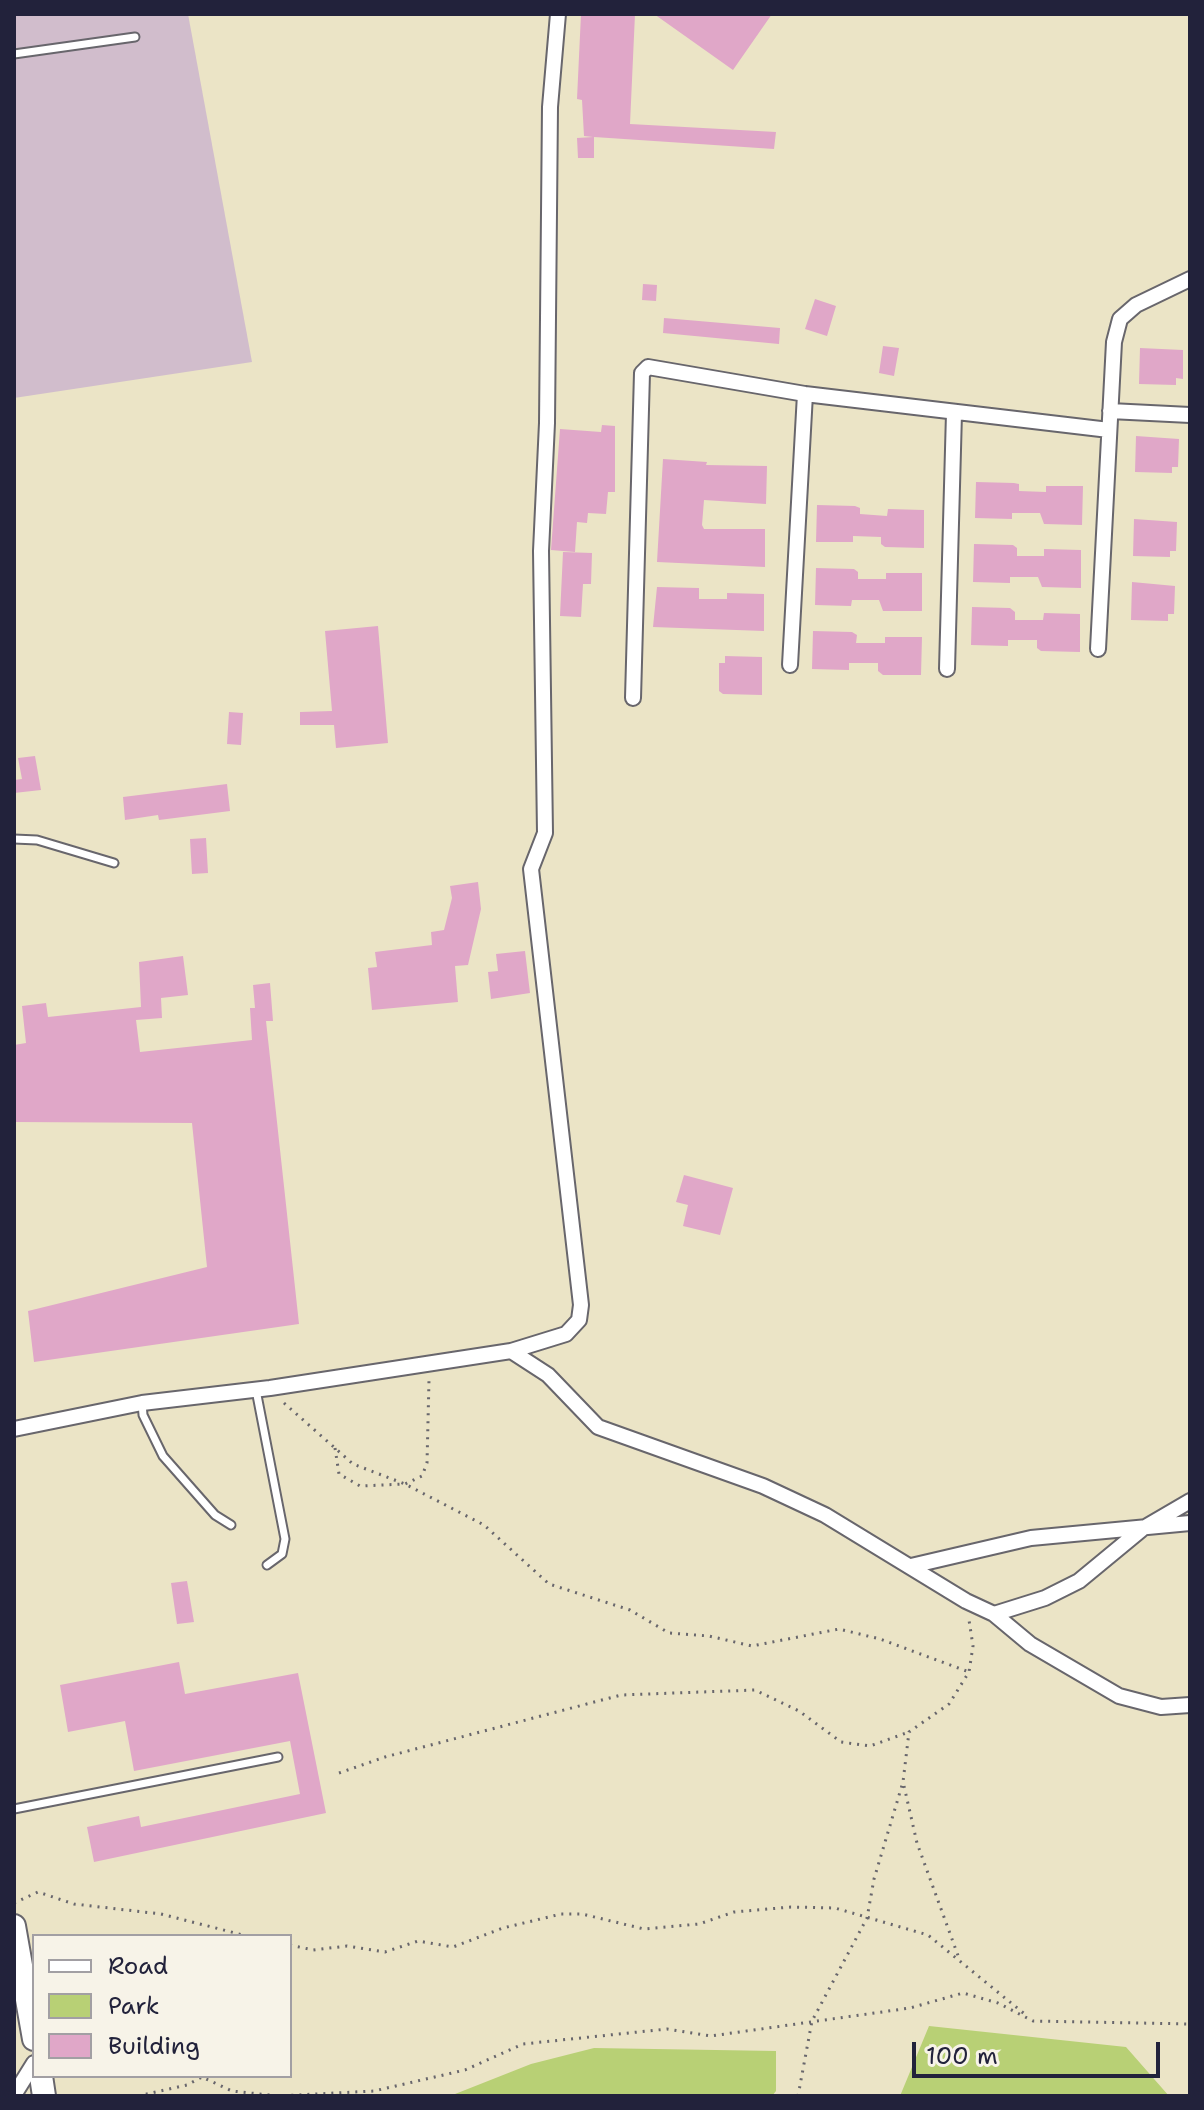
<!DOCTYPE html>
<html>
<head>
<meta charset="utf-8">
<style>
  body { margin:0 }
  #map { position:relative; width:1204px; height:2110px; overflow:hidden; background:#ebe4c6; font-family:"Shantell Sans",sans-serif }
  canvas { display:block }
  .frame { position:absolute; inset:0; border:16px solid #22223b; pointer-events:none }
  .legend { position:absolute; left:32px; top:1934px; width:260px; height:144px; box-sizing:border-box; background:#f7f3e8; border:2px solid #a29fa3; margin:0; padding:10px 14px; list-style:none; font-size:24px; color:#22223b }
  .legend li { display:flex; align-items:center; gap:16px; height:40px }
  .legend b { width:40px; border:2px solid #a29fa3 }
  .scale { position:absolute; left:912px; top:2042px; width:248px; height:36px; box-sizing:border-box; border:4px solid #22223b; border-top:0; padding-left:10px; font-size:24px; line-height:28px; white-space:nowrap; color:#22223b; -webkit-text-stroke:6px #f7f3e8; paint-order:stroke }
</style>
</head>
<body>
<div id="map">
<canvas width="1204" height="2110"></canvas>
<div class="frame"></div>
<ul class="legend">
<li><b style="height:10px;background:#fff"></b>Road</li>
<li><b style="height:22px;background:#b8d075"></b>Park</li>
<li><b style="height:22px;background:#e0a7c8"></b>Building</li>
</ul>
<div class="scale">100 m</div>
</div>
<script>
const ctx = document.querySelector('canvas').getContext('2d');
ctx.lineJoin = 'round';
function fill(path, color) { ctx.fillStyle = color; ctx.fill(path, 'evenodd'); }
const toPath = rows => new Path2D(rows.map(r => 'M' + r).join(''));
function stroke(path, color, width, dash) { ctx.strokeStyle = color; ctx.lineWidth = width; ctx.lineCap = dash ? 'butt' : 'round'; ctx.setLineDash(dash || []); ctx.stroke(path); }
const industrial = toPath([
  [14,14,188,14,252,362,14,398]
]);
const green = toPath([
  [929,2026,1126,2047,1169,2096,900,2096],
  [594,2048,776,2051,776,2091,772,2096,450,2096,531,2064]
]);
const building = toPath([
  [581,14,635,14,630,124,776,132,774,149,594,137,594,158,578,158,577,138,593,137,584,136,582,100,577,99],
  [654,14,772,14,733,70],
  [643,284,657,285,656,301,642,300],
  [815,299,836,306,827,336,805,329],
  [664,318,780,328,779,344,663,333],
  [883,346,899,348,894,376,879,373],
  [1140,348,1183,350,1183,379,1176,378,1176,385,1139,384],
  [602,425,615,426,615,492,608,492,606,514,588,513,587,523,577,522,575,552,551,550,560,429,601,432],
  [1136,436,1179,439,1178,467,1172,467,1172,473,1135,472],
  [663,459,707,462,706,465,767,466,766,504,704,500,702,525,704,529,765,529,765,567,657,562],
  [976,482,1014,483,1019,484,1019,491,1046,492,1046,486,1083,486,1082,525,1044,524,1040,513,1012,513,1012,519,975,518],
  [817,505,855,506,860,508,860,514,887,516,888,509,924,510,924,548,885,547,881,544,881,537,853,536,853,542,816,542],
  [1134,519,1177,522,1176,551,1170,551,1170,557,1133,556],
  [974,544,1013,545,1017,548,1017,556,1044,556,1044,549,1081,550,1081,588,1042,587,1038,577,1010,577,1010,583,973,582],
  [563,552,592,553,591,584,583,584,581,617,560,616],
  [816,568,854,569,858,572,858,579,886,579,886,573,922,573,922,611,883,611,879,600,852,600,851,606,815,605],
  [1132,582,1175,586,1174,614,1168,614,1168,621,1131,620],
  [657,587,699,588,699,599,727,599,727,593,764,594,764,631,653,627],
  [972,607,1010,608,1015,612,1015,620,1043,620,1044,613,1080,614,1080,652,1041,651,1037,648,1037,640,1008,640,1008,646,971,645],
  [378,626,388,743,336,748,334,725,300,725,300,712,332,711,325,631],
  [813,631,852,632,857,635,856,643,885,643,885,637,922,637,921,675,883,675,878,671,878,663,849,663,849,670,812,669],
  [725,656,762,657,762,695,723,694,719,691,719,663,725,663],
  [229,712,243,713,241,745,227,744],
  [35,756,41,790,14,793,14,780,22,779,18,758],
  [227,784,230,811,159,820,158,815,125,820,123,797],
  [206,838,208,873,192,874,190,839],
  [478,882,481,909,468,965,455,966,458,1002,372,1010,368,968,377,967,375,952,432,945,431,932,444,930,452,898,450,886],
  [525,951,530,993,491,999,488,972,498,971,496,954],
  [183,956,188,995,161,998,162,1018,136,1020,140,1052,252,1040,250,1008,255,1008,253,985,270,983,273,1021,266,1021,299,1324,34,1362,28,1311,207,1267,192,1123,14,1122,14,1045,26,1043,22,1006,46,1003,48,1017,141,1007,139,962],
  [684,1175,733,1188,720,1235,683,1226,688,1205,676,1202],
  [187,1581,194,1622,177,1624,171,1583],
  [179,1662,185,1694,298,1673,326,1813,94,1862,87,1827,139,1816,141,1827,300,1794,290,1741,134,1771,125,1721,68,1732,60,1685]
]);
const path = toPath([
  [284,1403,353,1464,405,1484,484,1525,549,1584,630,1610,669,1633,709,1636,752,1646,839,1629,880,1639,969,1672],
  [335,1448,339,1474,360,1486,405,1484,422,1476,427,1463,429,1380],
  [339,1773,385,1757,621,1695,755,1690,799,1711,841,1742,870,1746,909,1732],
  [904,1786,917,1843,960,1961],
  [14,1903,38,1892,74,1904,161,1914,247,1936],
  [290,1945,313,1950,347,1946,385,1952,418,1941,453,1947,503,1928,561,1914,582,1914,644,1929,699,1924,734,1912,791,1907,835,1908,928,1935,1027,2016],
  [138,2096,187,2085,202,2077,232,2091,278,2096,374,2091,465,2070,523,2044,667,2029,711,2036,910,2008,963,1993,998,2003,1033,2021,1190,2024],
  [798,2096,812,2021,867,1918,874,1879,903,1782,909,1732,949,1704,969,1672,973,1646,969,1620]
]);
const service = toPath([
  [14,54,135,37],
  [14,839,37,840,114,863],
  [256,1390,285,1539,282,1554,267,1565],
  [142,1403,143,1415,163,1456,215,1515,231,1525],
  [14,1809,278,1757]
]);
const minor = toPath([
  [1110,411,1190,415],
  [1098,649,1114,342,1120,319,1136,305,1190,279],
  [790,665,805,394],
  [947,669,954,413],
  [633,698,642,373,648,367,805,394,1109,430],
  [511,1351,548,1375,598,1427,763,1486,825,1515,966,1601,994,1614,1045,1598,1079,1581,1142,1529,1190,1501],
  [14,1429,142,1403,270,1388,511,1351,566,1334,579,1320,581,1305,531,869,545,833,541,551,547,423,550,107,558,14],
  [911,1566,1031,1538,1190,1523],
  [994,1614,1030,1644,1119,1696,1161,1707,1190,1705],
  [14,2095,34,2063]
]);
const trunk = toPath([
  [14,1926,34,2039],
  [41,2076,44,2096]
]);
fill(industrial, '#d1bdcc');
fill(green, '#b8d075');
fill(building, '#e0a7c8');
stroke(service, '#68666c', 11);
stroke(minor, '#68666c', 18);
stroke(trunk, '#68666c', 26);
stroke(path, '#68666c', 3, [2, 6]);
stroke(service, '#fff', 7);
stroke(minor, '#fff', 14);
stroke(trunk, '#fff', 22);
</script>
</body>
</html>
